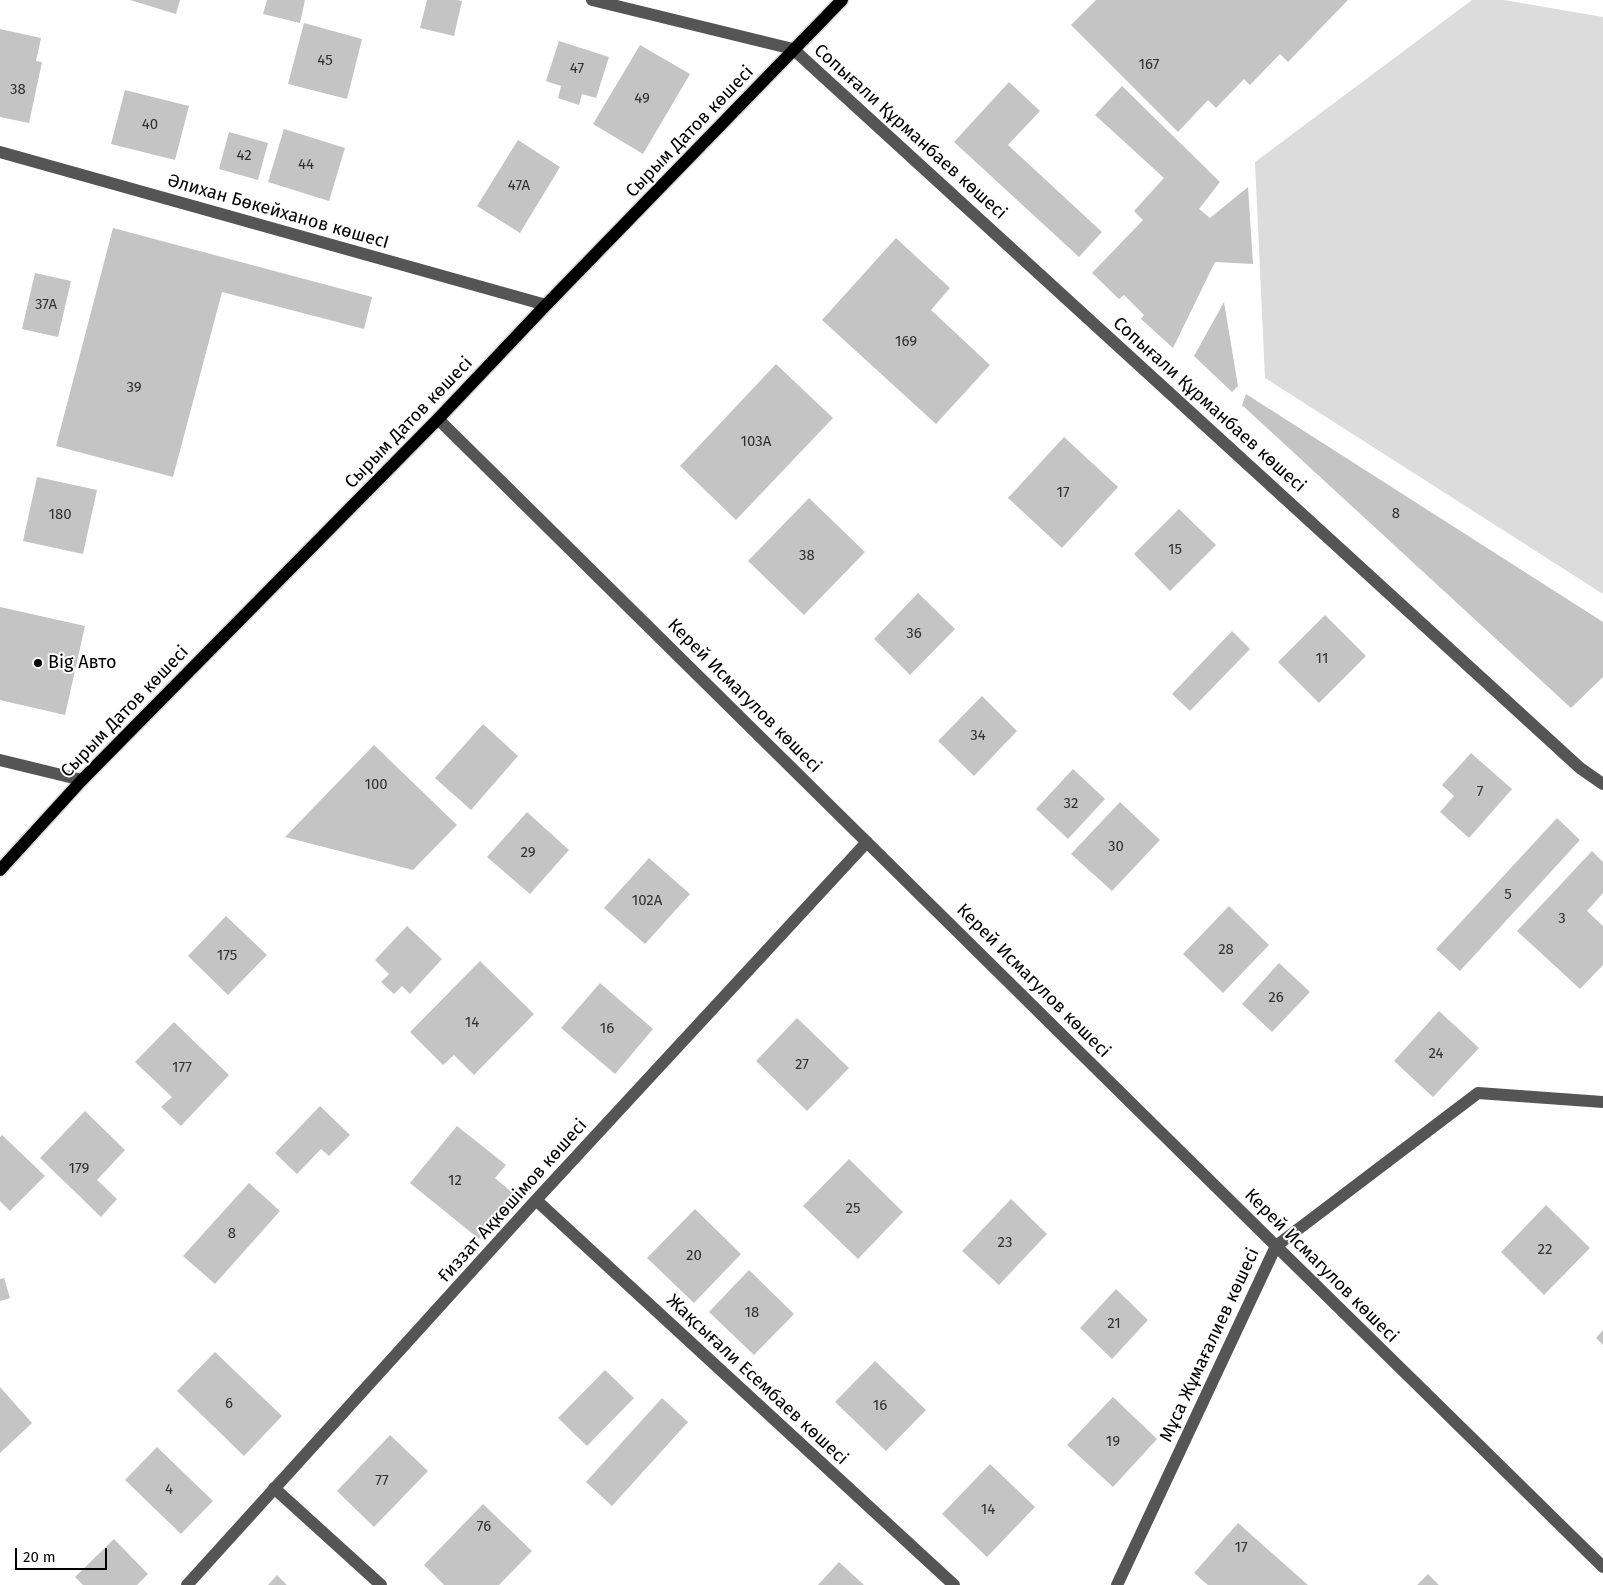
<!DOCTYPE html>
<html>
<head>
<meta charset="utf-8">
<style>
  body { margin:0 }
  #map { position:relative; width:1603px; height:1585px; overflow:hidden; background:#fff; font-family:"Fira Sans",sans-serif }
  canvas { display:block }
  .scale { position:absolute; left:15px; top:1548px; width:92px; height:22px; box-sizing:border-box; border:2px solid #000; border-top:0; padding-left:6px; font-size:15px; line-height:18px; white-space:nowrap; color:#000; -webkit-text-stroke:4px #fff; paint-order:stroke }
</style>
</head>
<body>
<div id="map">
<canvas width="1603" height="1585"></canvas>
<div class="scale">20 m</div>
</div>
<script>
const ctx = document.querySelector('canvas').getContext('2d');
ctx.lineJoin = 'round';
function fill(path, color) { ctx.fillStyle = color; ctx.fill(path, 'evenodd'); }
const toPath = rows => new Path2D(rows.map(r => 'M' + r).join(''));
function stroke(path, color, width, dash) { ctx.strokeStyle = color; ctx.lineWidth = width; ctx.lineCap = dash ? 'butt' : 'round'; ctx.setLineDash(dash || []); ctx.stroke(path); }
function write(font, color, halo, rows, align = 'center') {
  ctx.font = font + ' "Fira Sans",sans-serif'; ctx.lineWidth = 4; ctx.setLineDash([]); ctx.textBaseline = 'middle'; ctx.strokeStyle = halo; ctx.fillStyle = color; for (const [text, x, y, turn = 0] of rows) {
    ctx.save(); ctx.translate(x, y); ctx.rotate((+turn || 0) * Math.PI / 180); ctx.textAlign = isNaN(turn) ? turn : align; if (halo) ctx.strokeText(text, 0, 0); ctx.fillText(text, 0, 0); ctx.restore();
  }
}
const green = toPath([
  [1472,0,1504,0,1603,17,1603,594,1265,378,1255,162]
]);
const building = toPath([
  [130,0,180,0,176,14],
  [267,0,305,0,300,23,263,14],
  [427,0,457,0,462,1,454,36,420,28],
  [1096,0,1348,0,1288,62,1280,54,1250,85,1244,79,1216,108,1208,100,1178,132,1071,25],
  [304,23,362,39,347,99,288,84],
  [0,29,41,38,36,61,42,62,29,123,0,117],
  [559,41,609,57,596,98,582,94,579,105,558,98,561,86,546,81],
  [640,45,690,74,643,154,593,124],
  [1009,82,1040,111,1008,145,1102,232,1079,257,954,142],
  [1122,86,1220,182,1199,209,1210,218,1248,187,1253,264,1215,262,1173,348,1141,319,1144,315,1124,295,1119,299,1092,273,1143,220,1134,211,1164,178,1095,115],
  [125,90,189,106,175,160,111,144],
  [284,129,345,148,329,201,268,182],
  [229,132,268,143,258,180,219,169],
  [518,140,560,167,520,233,477,206],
  [113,228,372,297,364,329,222,292,173,477,56,446],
  [896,238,950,288,931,310,990,365,936,424,822,320],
  [35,273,71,281,58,337,22,329],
  [1224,302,1238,386,1232,392,1194,356],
  [776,364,833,418,736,520,680,466],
  [1246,394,1603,622,1603,677,1571,708,1242,405],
  [1064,437,1118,487,1062,548,1008,498],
  [37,477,97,490,83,554,23,541],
  [809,498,865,552,804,615,748,561],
  [1179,509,1216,545,1170,591,1134,554],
  [918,593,955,629,910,675,874,639],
  [0,607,85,626,65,715,0,700],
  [1325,615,1366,656,1319,703,1278,662],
  [1232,631,1250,649,1190,711,1172,694],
  [982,696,1017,731,974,776,938,741],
  [483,724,518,756,471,810,435,778],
  [374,745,457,825,413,870,285,837],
  [1471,753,1512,789,1469,838,1440,812,1454,796,1442,785],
  [1073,769,1105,799,1068,839,1036,809],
  [1120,802,1160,840,1112,891,1071,854],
  [527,812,569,850,530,894,487,857],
  [1557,818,1580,840,1460,971,1436,949],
  [1592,851,1603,862,1603,893,1587,911,1603,926,1603,965,1580,989,1517,931],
  [649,858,690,894,645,944,604,908],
  [1229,906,1269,945,1223,993,1183,954],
  [226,916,267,955,228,995,188,956],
  [407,926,442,959,410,994,402,986,394,994,381,982,389,974,375,960],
  [480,961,534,1014,474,1075,454,1055,443,1065,410,1032],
  [1279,963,1310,992,1272,1032,1242,1004],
  [600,983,653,1029,615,1074,561,1028],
  [1439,1011,1479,1048,1433,1097,1394,1061],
  [797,1018,849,1068,807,1111,756,1061],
  [174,1022,229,1075,181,1126,161,1107,172,1097,135,1062],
  [320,1106,350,1135,329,1156,321,1149,297,1174,275,1153],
  [85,1111,125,1150,97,1180,117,1199,101,1217,40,1158],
  [457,1126,506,1165,495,1178,515,1195,479,1239,410,1183],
  [2,1135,45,1176,10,1211,0,1201,0,1137],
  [849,1159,903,1212,858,1259,803,1206],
  [249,1183,280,1211,215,1284,183,1256],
  [1011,1199,1047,1234,999,1285,962,1251],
  [1546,1205,1590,1248,1544,1295,1501,1252],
  [695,1209,741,1254,694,1303,647,1258],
  [749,1270,794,1314,754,1355,709,1312],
  [4,1278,10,1298,0,1301,0,1279],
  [1116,1289,1148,1320,1112,1359,1080,1328],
  [1603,1330,1603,1345,1596,1338],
  [215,1352,282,1416,244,1456,177,1391],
  [875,1361,926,1410,886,1451,835,1402],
  [605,1370,634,1398,587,1446,558,1418],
  [0,1387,32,1423,0,1453],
  [1113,1397,1157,1439,1113,1487,1067,1445],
  [662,1398,688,1422,612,1506,586,1482],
  [390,1435,428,1471,374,1527,337,1491],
  [157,1447,213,1501,181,1534,125,1480],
  [990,1464,1035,1507,987,1557,942,1514],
  [483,1504,532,1551,499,1585,444,1585,424,1565],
  [1238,1523,1308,1585,1208,1585,1194,1573],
  [114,1539,148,1574,137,1585,83,1585,75,1577],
  [839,1562,864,1585,818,1585],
  [1428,1574,1439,1585,1417,1585],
  [277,1575,287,1585,268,1585]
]);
const minor = toPath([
  [592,0,793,49,1580,768,1603,784],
  [0,152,546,305],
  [438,419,1276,1246,1603,1567],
  [0,760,82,780],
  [536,1200,954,1585],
  [274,1488,381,1585],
  [187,1585,536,1200,867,842],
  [1117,1585,1276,1246,1478,1093,1603,1102]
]);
const major = toPath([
  [0,870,82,780,438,419,546,305,842,0]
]);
const markers = [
  [38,663,5,"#000"]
];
const numberNames = [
  ["45",325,61],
  ["167",1149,65],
  ["47",577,69],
  ["38",18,90],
  ["49",642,99],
  ["40",150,125],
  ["42",244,156],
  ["44",306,165],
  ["47А",519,186],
  ["37А",46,305],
  ["169",906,342],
  ["39",134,388],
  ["103А",756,442],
  ["17",1063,493],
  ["8",1396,514],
  ["180",60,515],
  ["15",1175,550],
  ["38",807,556],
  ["36",914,634],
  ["11",1322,659],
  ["34",978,736],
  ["100",376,785],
  ["7",1480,792],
  ["32",1071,804],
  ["30",1116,847],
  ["29",528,853],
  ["5",1508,895],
  ["102А",647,901],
  ["3",1562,919],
  ["28",1226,950],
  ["175",227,956],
  ["26",1276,998],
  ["14",472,1023],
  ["16",607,1029],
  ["24",1436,1054],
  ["27",802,1065],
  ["177",182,1068],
  ["179",79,1169],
  ["12",455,1181],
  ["25",853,1209],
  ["8",232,1234],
  ["23",1005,1243],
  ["22",1545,1250],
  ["20",694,1256],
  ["18",752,1313],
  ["21",1114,1324],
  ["6",229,1404],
  ["16",880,1406],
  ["19",1113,1442],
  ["77",382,1481],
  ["4",169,1490],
  ["14",988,1510],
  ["76",484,1527],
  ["17",1241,1548]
];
const streetNames = [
  ["Сырым Датов көшесі",690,132,-46],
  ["Сопығали Құрманбаев көшесі",910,132,42],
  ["Әлихан Бөкейханов көшесI",278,212,16],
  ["Сопығали Құрманбаев көшесі",1209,405,42],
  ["Сырым Датов көшесі",409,423,-46],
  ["Керей Исмагулов көшесі",744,696,45],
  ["Сырым Датов көшесі",125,712,-46],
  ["Керей Исмагулов көшесі",1033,981,45],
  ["Ғиззат Ақкөшімов көшесi",513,1201,-48],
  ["Керей Исмагулов көшесі",1321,1266,45],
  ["Мұса Жұмағалиев көшесі",1210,1345,-65],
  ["Жақсығали Есембаев көшесi",757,1380,43]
];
const poiNames = [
  ["Big Авто",48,663]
];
fill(green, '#dcdcdc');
fill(building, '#c4c4c4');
stroke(major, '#dbdbdb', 15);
stroke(minor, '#555', 12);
stroke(major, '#000', 12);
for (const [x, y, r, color] of markers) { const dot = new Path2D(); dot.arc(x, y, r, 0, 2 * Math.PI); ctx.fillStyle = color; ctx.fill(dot); stroke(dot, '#fff', 2); }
write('15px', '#313131', null, numberNames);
write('18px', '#000', '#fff', streetNames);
write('18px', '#000', '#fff', poiNames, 'left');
</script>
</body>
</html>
